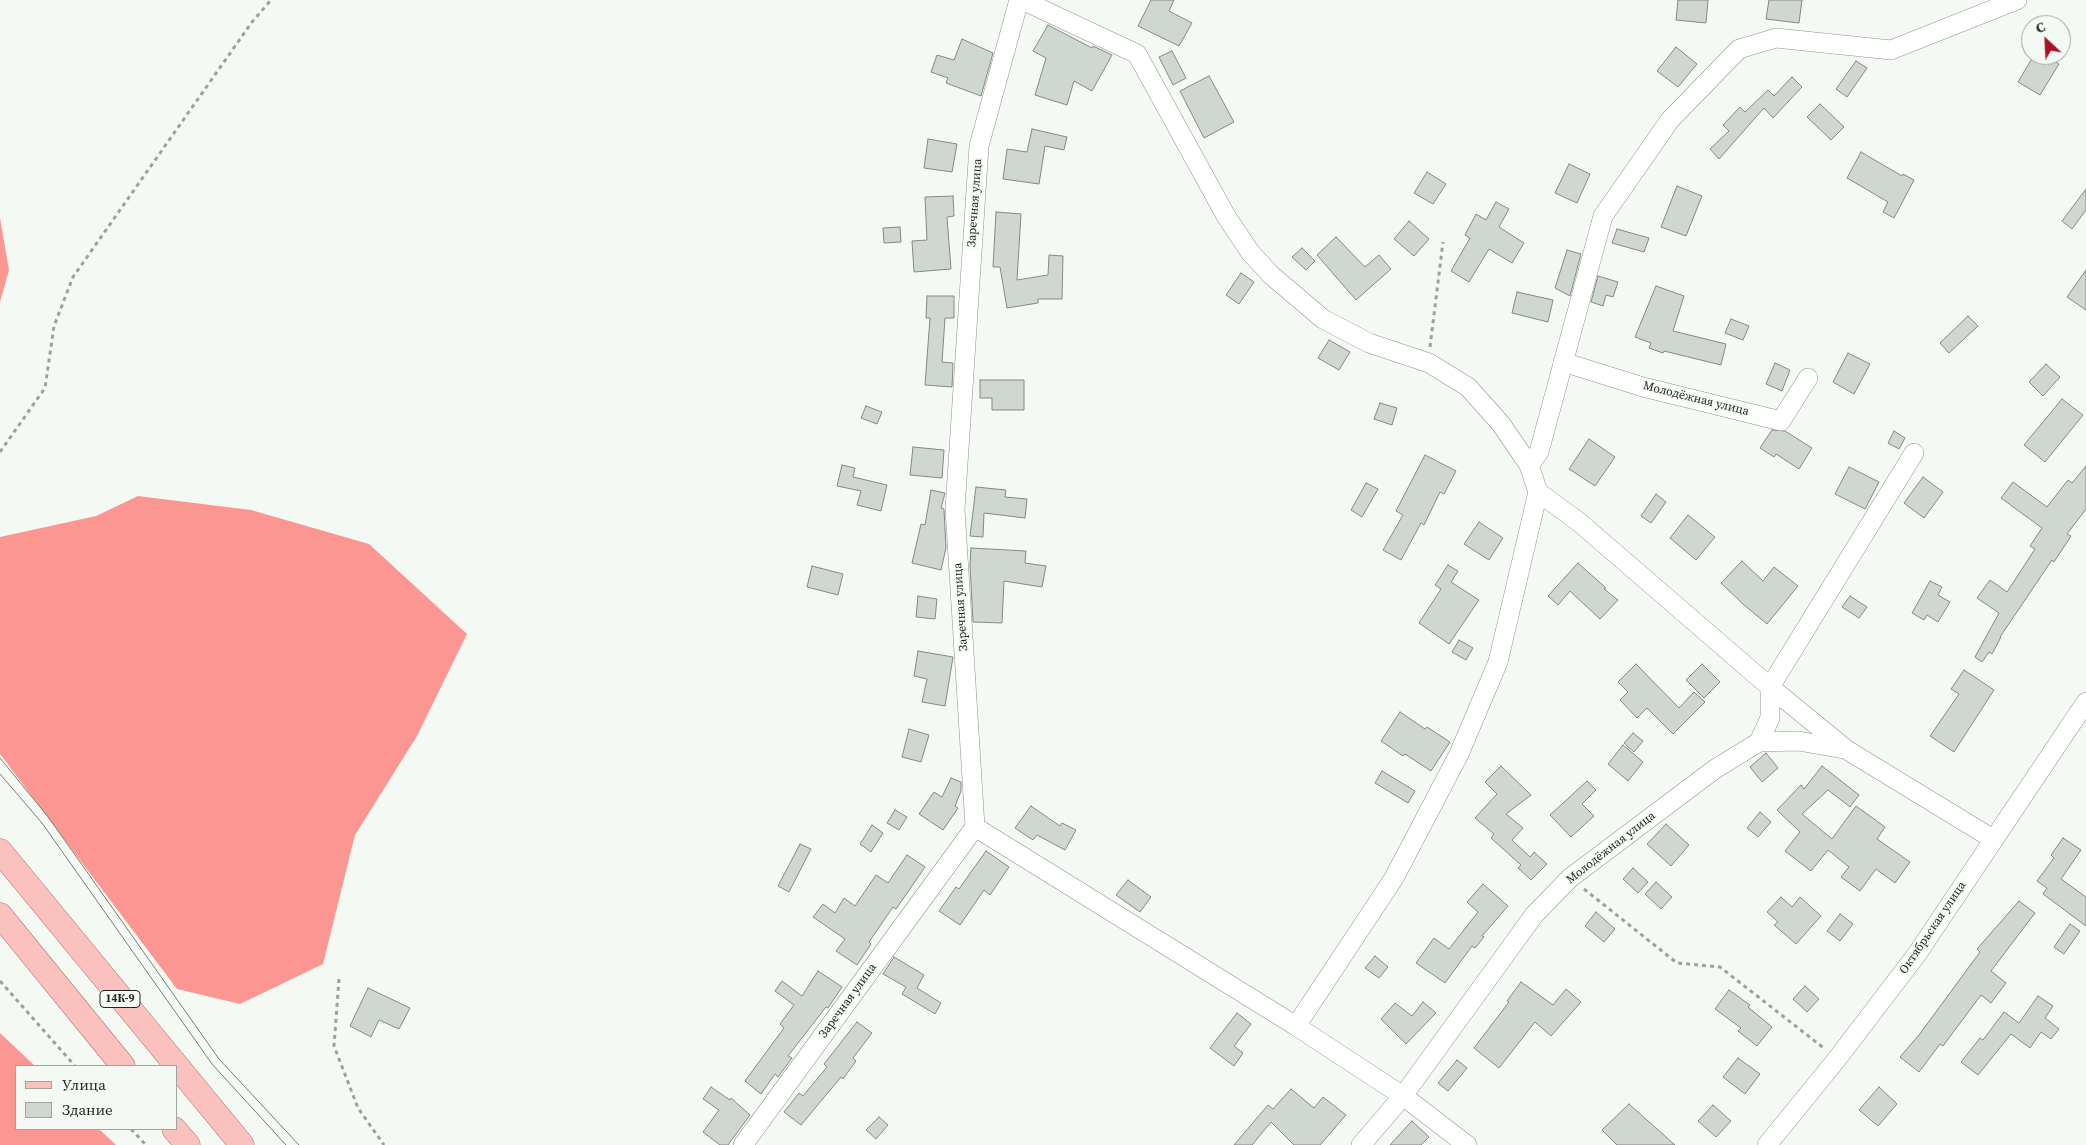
<!DOCTYPE html>
<html>
<head>
<meta charset="utf-8">
<style>
  body { margin:0 }
  #map { position:relative; width:2086px; height:1145px; overflow:hidden; background:#f4faf3; font-family:"Source Serif 4",serif }
  canvas { display:block }
  .legend { position:absolute; left:15px; top:1065px; width:162px; height:65px; box-sizing:border-box; background:#f4faf3; border:1px solid #a0a49f; margin:0; padding:6px 9px; list-style:none; font-size:15px; color:#222422 }
  .legend li { display:flex; align-items:center; gap:10px; height:25px }
  .legend b { width:25px; border:1px solid #a0a49f }
  .north { position:absolute; left:2021px; top:15px; width:50px; height:50px; box-sizing:border-box; background:#f4faf3; border:1px solid #a0a49f; border-radius:50%; rotate:335deg; font-size:14px; font-weight:700; line-height:20px; text-align:center; color:#222422 }
  .north::after { content:''; display:block; margin:auto; width:18px; height:22px; background:#a81126; clip-path:polygon(50% 0,100% 100%,50% 72%,0 100%) }
</style>
</head>
<body>
<div id="map">
<canvas width="2086" height="1145"></canvas>
<ul class="legend">
<li><b style="height:6px;background:#fbc1be"></b>Улица</li>
<li><b style="height:14px;background:#d0d6d0"></b>Здание</li>
</ul>
<div class="north">С</div>
</div>
<script>
const ctx = document.querySelector('canvas').getContext('2d');
ctx.lineJoin = 'round';
function fill(path, color) { ctx.fillStyle = color; ctx.fill(path, 'evenodd'); }
const toPath = rows => new Path2D(rows.map(r => 'M' + r).join(''));
function stroke(path, color, width, dash) { ctx.strokeStyle = color; ctx.lineWidth = width; ctx.lineCap = dash ? 'butt' : 'round'; ctx.setLineDash(dash || []); ctx.stroke(path); }
function write(font, color, halo, rows, align = 'center') {
  ctx.font = font + ' "Source Serif 4",serif'; ctx.lineWidth = 4.5; ctx.setLineDash([]); ctx.textBaseline = 'middle'; ctx.strokeStyle = halo; ctx.fillStyle = color; for (const [text, x, y, turn = 0] of rows) {
    ctx.save(); ctx.translate(x, y); ctx.rotate((+turn || 0) * Math.PI / 180); ctx.textAlign = isNaN(turn) ? turn : align; if (halo) ctx.strokeText(text, 0, 0); ctx.fillText(text, 0, 0); ctx.restore();
  }
}
const forest = toPath([
  [0,218,9,270,0,302],
  [138,496,251,510,369,544,467,634,417,736,355,835,323,964,240,1004,177,989,0,754,0,537,96,516],
  [0,1033,35,1066,16,1066,16,1129,99,1129,116,1145,0,1145]
]);
const building = toPath([
  [1151,0,1174,0,1169,11,1192,23,1179,46,1138,26,1151,0],
  [1678,0,1708,0,1706,23,1676,20,1678,0],
  [1769,0,1802,0,1799,23,1766,19,1769,0],
  [1048,25,1092,48,1093,46,1112,55,1092,91,1074,81,1067,105,1035,95,1046,58,1033,51,1048,25],
  [962,39,993,53,981,96,946,83,948,78,931,72,937,55,954,60,962,39],
  [1676,47,1697,64,1678,87,1657,71,1676,47],
  [1172,51,1186,78,1173,85,1159,57,1172,51],
  [2034,55,2043,55,2059,64,2040,95,2018,82,2034,55],
  [1856,61,1867,68,1847,97,1836,89,1856,61],
  [1209,76,1234,122,1204,138,1180,91,1209,76],
  [1792,77,1802,87,1773,118,1764,108,1719,159,1710,149,1729,131,1723,125,1740,107,1745,112,1768,90,1774,96,1792,77],
  [1820,104,1844,127,1831,140,1807,117,1820,104],
  [1032,129,1067,137,1064,150,1045,146,1039,184,1003,179,1007,149,1027,152,1032,129],
  [928,139,957,144,952,172,924,168,928,139],
  [1861,152,1902,176,1903,174,1914,180,1894,218,1883,212,1888,202,1847,178,1861,152],
  [1569,164,1590,174,1577,203,1555,193,1569,164],
  [1427,172,1446,184,1433,204,1414,193,1427,172],
  [1677,186,1702,196,1686,236,1661,227,1677,186],
  [2086,189,2086,210,2072,229,2062,221,2086,189],
  [953,196,954,216,947,217,951,269,914,272,912,241,927,240,925,197,953,196],
  [1496,202,1509,209,1499,227,1524,243,1512,263,1489,249,1469,282,1451,271,1470,238,1465,235,1476,214,1486,220,1496,202],
  [996,212,1021,214,1017,280,1048,275,1049,255,1063,256,1062,299,1038,299,1038,303,1007,308,1000,267,993,267,996,212],
  [1409,221,1429,239,1414,256,1394,239,1409,221],
  [900,227,901,242,884,243,883,228,900,227],
  [1617,229,1649,238,1644,252,1612,243,1617,229],
  [1336,237,1365,267,1379,255,1391,269,1356,300,1317,255,1336,237],
  [1302,248,1315,261,1306,270,1292,257,1302,248],
  [1567,250,1581,254,1570,296,1555,288,1567,250],
  [2086,270,2086,310,2067,297,2086,270],
  [1241,273,1254,282,1239,304,1226,295,1241,273],
  [1598,276,1618,282,1613,297,1606,295,1603,306,1591,302,1598,276],
  [1656,286,1684,296,1673,331,1726,344,1721,365,1664,351,1663,353,1649,348,1651,343,1635,337,1656,286],
  [1517,292,1553,300,1548,322,1512,313,1517,292],
  [927,296,954,296,954,318,945,318,942,362,953,363,952,387,925,385,930,318,926,318,927,296],
  [1968,316,1978,326,1949,353,1940,343,1968,316],
  [1731,319,1749,326,1743,340,1725,333,1731,319],
  [1329,340,1350,352,1339,370,1318,358,1329,340],
  [1848,353,1870,364,1854,394,1833,382,1848,353],
  [1775,363,1790,370,1782,391,1766,384,1775,363],
  [2046,364,2060,377,2043,396,2029,382,2046,364],
  [980,380,1024,380,1024,410,992,410,992,398,980,398,980,380],
  [2062,399,2083,415,2045,462,2024,445,2062,399],
  [1380,403,1397,408,1392,425,1374,419,1380,403],
  [866,406,882,412,877,424,861,418,866,406],
  [1772,430,1785,431,1812,448,1799,469,1776,454,1774,457,1760,448,1772,430],
  [1894,431,1905,438,1899,449,1888,443,1894,431],
  [1589,439,1615,457,1595,486,1569,469,1589,439],
  [913,447,944,450,942,478,910,475,913,447],
  [1425,455,1456,471,1444,494,1440,492,1424,525,1421,523,1401,560,1383,550,1403,515,1396,511,1425,455],
  [842,465,855,468,853,477,887,485,881,511,857,505,861,491,837,486,842,465],
  [2086,466,2086,509,2067,534,2071,536,2054,562,2052,560,2000,637,2001,637,1992,654,1989,652,1982,662,1975,657,1999,613,1977,598,1990,580,2007,592,2035,549,2030,546,2042,528,2001,498,2013,482,2047,507,2068,480,2072,483,2086,466],
  [1849,467,1879,482,1865,509,1835,494,1849,467],
  [1923,477,1943,492,1924,518,1904,503,1923,477],
  [1366,483,1378,489,1362,517,1351,510,1366,483],
  [976,487,1006,490,1005,497,1027,499,1025,518,984,513,983,537,970,536,976,487],
  [931,490,945,493,941,508,944,509,946,548,941,570,912,563,921,524,925,525,931,490],
  [1656,494,1666,502,1651,523,1641,516,1656,494],
  [1688,515,1715,537,1696,560,1670,538,1688,515],
  [1479,522,1503,538,1489,560,1464,544,1479,522],
  [971,548,1026,551,1025,563,1046,566,1042,587,1004,581,1002,623,973,622,970,565,971,548],
  [1742,561,1763,581,1774,567,1798,586,1767,624,1744,605,1721,583,1742,561],
  [1578,563,1606,588,1604,589,1618,600,1600,619,1570,591,1558,605,1548,596,1578,563],
  [1448,565,1458,571,1451,582,1479,600,1449,644,1419,623,1441,589,1435,585,1448,565],
  [812,566,843,574,838,595,807,587,812,566],
  [1930,581,1942,587,1938,595,1950,602,1938,622,1927,615,1924,620,1912,613,1930,581],
  [918,596,937,599,935,619,916,617,918,596],
  [1850,596,1867,607,1859,618,1842,607,1850,596],
  [1459,640,1473,648,1466,660,1452,652,1459,640],
  [918,651,953,657,945,706,922,702,927,679,914,676,918,651],
  [1636,664,1679,708,1694,692,1705,702,1673,734,1647,708,1637,718,1620,700,1628,692,1618,682,1636,664],
  [1702,664,1720,682,1704,698,1686,680,1702,664],
  [1964,670,1994,690,1954,752,1930,736,1959,694,1951,689,1964,670],
  [1400,712,1425,729,1427,727,1450,742,1431,771,1405,754,1403,756,1381,741,1400,712],
  [909,729,929,735,921,762,902,757,909,729],
  [1633,733,1643,741,1634,752,1624,743,1633,733],
  [1623,745,1643,762,1628,781,1608,764,1623,745],
  [1766,753,1778,768,1762,782,1750,767,1766,753],
  [1501,766,1531,795,1506,814,1523,828,1512,840,1530,857,1534,852,1547,864,1531,880,1518,868,1521,865,1491,838,1494,834,1475,818,1497,794,1485,782,1501,766],
  [1822,766,1859,795,1850,807,1828,790,1802,814,1832,839,1856,806,1885,827,1877,839,1910,862,1895,883,1876,869,1860,891,1841,877,1849,867,1828,850,1811,871,1785,851,1800,832,1777,810,1801,785,1804,789,1822,766],
  [1382,771,1415,791,1408,803,1375,783,1382,771],
  [951,778,961,782,961,791,955,806,958,808,943,830,919,814,934,792,942,797,951,778],
  [1587,781,1596,790,1582,804,1594,816,1571,837,1550,815,1587,781],
  [1031,806,1060,826,1062,823,1076,830,1065,850,1037,835,1033,840,1015,828,1031,806],
  [895,810,907,817,899,830,887,823,895,810],
  [1760,812,1771,822,1758,837,1747,828,1760,812],
  [1666,824,1689,845,1671,866,1647,844,1666,824],
  [872,825,883,833,871,852,860,844,872,825],
  [2063,838,2081,850,2061,879,2086,897,2086,926,2043,894,2047,888,2037,881,2054,858,2051,855,2063,838],
  [800,844,811,849,789,892,778,886,800,844],
  [986,851,1009,867,990,895,984,890,960,925,939,911,956,887,959,889,986,851],
  [907,855,925,867,896,909,893,907,869,942,871,944,857,965,836,951,845,939,813,917,823,904,835,913,844,898,855,906,876,875,888,883,907,855],
  [1633,868,1648,882,1638,893,1623,879,1633,868],
  [1128,880,1151,897,1140,912,1116,895,1128,880],
  [1656,882,1672,897,1661,909,1645,894,1656,882],
  [1483,884,1508,906,1482,936,1484,937,1475,948,1472,946,1445,983,1416,963,1434,938,1449,949,1478,912,1467,902,1483,884],
  [1781,897,1792,907,1800,897,1821,916,1796,944,1774,925,1778,922,1767,912,1781,897],
  [2019,901,2035,913,1991,971,2006,983,1991,1003,1981,995,1943,1046,1940,1044,1919,1072,1900,1057,1919,1035,1980,952,1977,949,2019,901],
  [1596,912,1615,929,1604,942,1585,926,1596,912],
  [1840,914,1853,924,1840,941,1827,931,1840,914],
  [2070,924,2080,931,2064,954,2054,947,2070,924],
  [1375,956,1388,967,1379,978,1365,968,1375,956],
  [894,957,924,975,917,988,941,1003,935,1014,902,994,906,987,883,974,894,957],
  [818,971,842,987,828,1008,826,1007,788,1056,792,1058,778,1077,775,1074,761,1094,745,1081,784,1028,780,1024,794,1005,775,991,782,981,802,996,818,971],
  [1521,982,1553,1005,1566,989,1581,1002,1551,1036,1535,1022,1499,1068,1474,1048,1509,1002,1507,1001,1521,982],
  [1805,986,1819,999,1807,1012,1793,999,1805,986],
  [368,988,410,1008,399,1029,379,1020,371,1037,350,1026,368,988],
  [1729,990,1750,1005,1748,1007,1772,1027,1757,1046,1738,1031,1741,1028,1715,1009,1729,990],
  [2038,996,2053,1006,2045,1018,2059,1029,2051,1039,2041,1032,2030,1048,2011,1034,1978,1075,1961,1062,1980,1038,1983,1040,2004,1012,2019,1023,2038,996],
  [1423,1002,1436,1013,1406,1044,1381,1019,1395,1003,1412,1016,1423,1002],
  [1237,1013,1251,1024,1234,1046,1243,1053,1234,1066,1210,1048,1237,1013],
  [857,1022,872,1033,853,1058,856,1061,843,1079,841,1077,801,1125,784,1112,799,1093,803,1096,827,1067,824,1064,857,1022],
  [1738,1058,1760,1074,1745,1094,1723,1077,1738,1058],
  [1457,1060,1467,1068,1448,1091,1438,1083,1457,1060],
  [711,1087,730,1100,731,1098,750,1115,728,1145,720,1145,703,1132,719,1110,703,1099,711,1087],
  [1879,1087,1897,1104,1878,1126,1859,1110,1879,1087],
  [1291,1089,1314,1108,1323,1097,1346,1115,1320,1145,1294,1145,1271,1122,1252,1145,1234,1145,1268,1105,1273,1109,1291,1089],
  [1629,1104,1675,1145,1617,1145,1602,1130,1629,1104],
  [1713,1105,1731,1121,1716,1137,1698,1121,1713,1105],
  [879,1117,888,1125,876,1139,866,1130,879,1117],
  [1412,1121,1429,1137,1421,1145,1390,1145,1412,1121]
]);
const path = toPath([
  [1430,347,1443,242],
  [0,452,45,388,54,326,73,277,252,22,271,0],
  [1584,889,1677,963,1720,967,1825,1049],
  [339,979,334,1046,358,1108,384,1145],
  [0,981,75,1066],
  [131,1129,146,1145]
]);
const minor = toPath([
  [1022,0,1137,54,1226,216,1250,252,1271,275,1323,319,1369,343,1429,363,1468,387,1501,424,1529,465,1538,492,1498,662,1459,754,1394,878,1296,1026],
  [1563,362,1643,387,1781,421,1808,378],
  [1529,465,1539,452,1603,216,1670,120,1739,49,1776,38,1891,50,2017,0],
  [1538,492,1579,522,1770,687,1847,750,1993,839],
  [1759,742,1798,741,1844,749],
  [975,827,1296,1026,1403,1096,1467,1145],
  [743,1145,975,827,955,509,979,146,1019,0],
  [1361,1145,1403,1096,1534,915,1570,878,1715,769,1759,742,1770,718,1770,687,1914,453],
  [1767,1145,1837,1059,1917,954,2086,702]
]);
const major = toPath([
  [0,851,242,1145],
  [0,915,123,1066],
  [174,1129,188,1145]
]);
const tram = toPath([
  [0,758,49,818,219,1059,299,1145],
  [0,774,42,823,212,1064,286,1145]
]);
const shields = [
  [120,999,40]
];
const shieldNames = [
  ["14К-9",120,999]
];
const streetNames = [
  ["Заречная улица",975,203,-86],
  ["Молодёжная улица",1696,399,14],
  ["Заречная улица",961,607,-94],
  ["Молодёжная улица",1611,848,-38],
  ["Октябрьская улица",1933,928,-56],
  ["Заречная улица",848,1001,-54]
];
fill(forest, '#fc9692');
fill(building, '#d0d6d0');
stroke(building, '#848983', 1);
stroke(minor, '#8d938d', 20);
stroke(major, '#ad6f6b', 25);
stroke(path, '#9da19c', 3, [4, 4]);
stroke(minor, '#fff', 19);
stroke(major, '#fbc1be', 24);
stroke(tram, '#797c78', 1);
for (const [x, y, w] of shields) { const box = new Path2D(); box.roundRect(x - w / 2, y - 8.5, w, 17, 4); ctx.fillStyle = '#f4faf3'; ctx.fill(box); stroke(box, '#222422', 1); }
write('bold 11px', '#222422', null, shieldNames);
write('12px', '#222422', '#f4faf3', streetNames);
</script>
</body>
</html>
